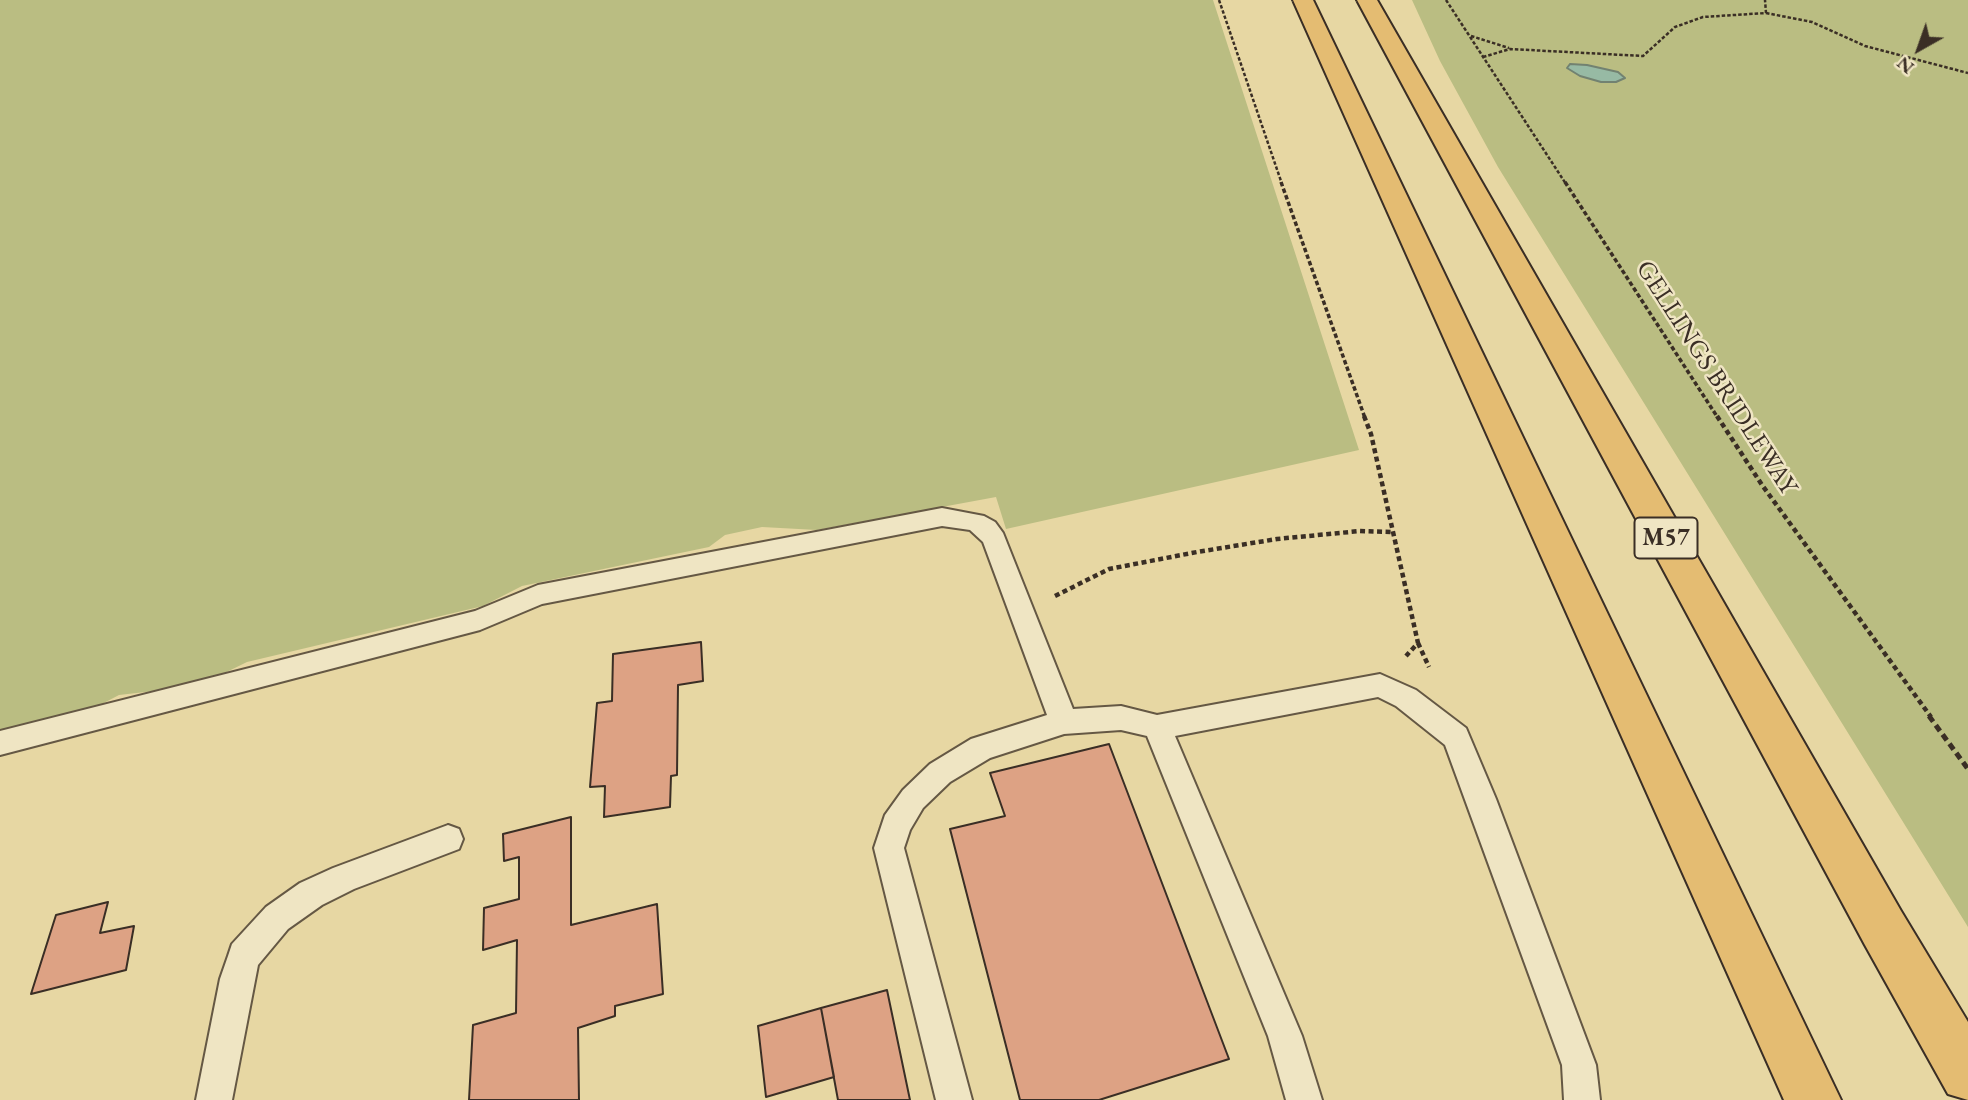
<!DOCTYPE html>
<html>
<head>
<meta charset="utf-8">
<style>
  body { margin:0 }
  #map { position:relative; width:1968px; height:1100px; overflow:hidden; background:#e7d7a3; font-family:"EB Garamond",serif }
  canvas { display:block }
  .north { position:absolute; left:1884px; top:14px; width:70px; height:70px; -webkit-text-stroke:5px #efe5c3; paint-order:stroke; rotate:220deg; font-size:19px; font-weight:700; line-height:28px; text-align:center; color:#3a2e25 }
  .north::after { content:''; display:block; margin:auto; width:24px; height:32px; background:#3a2e25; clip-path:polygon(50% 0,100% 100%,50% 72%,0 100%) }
</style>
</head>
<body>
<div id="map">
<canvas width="1968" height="1100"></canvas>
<div class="north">N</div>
</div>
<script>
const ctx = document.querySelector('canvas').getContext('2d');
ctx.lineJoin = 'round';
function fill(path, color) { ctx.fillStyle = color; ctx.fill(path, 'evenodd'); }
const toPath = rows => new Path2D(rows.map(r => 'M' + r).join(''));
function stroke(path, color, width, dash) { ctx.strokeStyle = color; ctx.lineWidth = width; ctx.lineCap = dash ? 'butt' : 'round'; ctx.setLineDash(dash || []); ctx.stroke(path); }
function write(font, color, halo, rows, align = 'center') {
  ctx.font = font + ' "EB Garamond",serif'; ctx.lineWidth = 5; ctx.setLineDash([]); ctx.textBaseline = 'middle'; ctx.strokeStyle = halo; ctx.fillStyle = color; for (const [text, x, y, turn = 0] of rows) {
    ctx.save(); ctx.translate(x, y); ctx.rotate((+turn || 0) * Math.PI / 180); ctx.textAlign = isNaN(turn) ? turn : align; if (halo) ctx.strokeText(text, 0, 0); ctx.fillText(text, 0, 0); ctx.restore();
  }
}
const green = toPath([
  [0,0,1213,0,1359,450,1006,529,996,497,817,530,762,527,725,535,709,547,522,586,483,606,247,662,198,686,119,695,77,717,0,734],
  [1412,0,1968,0,1968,927,1498,167,1440,61]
]);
const water = toPath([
  [1570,64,1587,65,1618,72,1625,78,1616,82,1601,82,1580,76,1567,68,1570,64]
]);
const building = toPath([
  [701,642,703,681,678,685,677,775,671,776,670,807,604,817,605,786,590,787,597,703,612,701,613,654,701,642],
  [1109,744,1229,1059,1099,1100,1020,1100,950,829,1005,816,990,773,1109,744],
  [571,817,571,925,657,904,663,994,615,1006,615,1016,578,1028,579,1100,469,1100,473,1025,516,1013,517,940,483,950,484,908,519,899,519,857,504,861,503,834,571,817],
  [108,902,100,933,134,926,126,970,31,994,56,915,108,902],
  [887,990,910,1100,838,1100,821,1008,887,990],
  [821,1008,834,1077,766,1097,758,1026,821,1008]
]);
const pathFar3 = toPath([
  [1219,0,1282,184],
  [1446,0,1566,184],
  [1766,13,1812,22,1865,46,1968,73],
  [1471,36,1509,48],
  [1483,57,1510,49,1643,56,1675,27,1703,17,1766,13,1765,0]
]);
const pathFar2 = toPath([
  [1281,182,1365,418],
  [1565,182,1718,418]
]);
const pathFar1 = toPath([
  [1364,416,1371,434,1418,643,1406,656],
  [1717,416,1762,485,1931,717],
  [1055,596,1109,569,1197,552,1277,539,1360,531,1393,532],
  [1418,643,1429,667]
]);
const path = toPath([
  [1929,716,1968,769]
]);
const lane = toPath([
  [942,508,984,516,995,522,1003,533,1073,709,1121,706,1157,715,1380,674,1416,690,1466,728,1496,799,1596,1065,1600,1100,1564,1100,1562,1065,1445,745,1396,706,1378,697,1175,736,1302,1036,1322,1100,1286,1100,1268,1036,1147,736,1121,730,1064,734,990,758,950,782,923,808,910,830,904,848,972,1100,936,1100,874,848,885,815,903,790,930,764,971,739,1047,715,983,542,970,530,942,526,542,604,480,630,0,755,0,731,475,611,538,585,942,508],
  [448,825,459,829,463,839,459,849,354,889,322,905,288,929,258,965,232,1100,196,1100,220,979,228,956,232,944,266,907,300,883,333,868,448,825]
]);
const highway = toPath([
  [1293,0,1313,0,1841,1100,1784,1100,1293,0],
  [1357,0,1377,0,1901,911,1968,1022,1968,1100,1948,1094,1865,945,1357,0]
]);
const shields = [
  [1666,538,63]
];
const shieldNames = [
  ["M57",1666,538]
];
const streetNames = [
  ["GELLINGS BRIDLEWAY",1716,378,57]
];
fill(green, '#babd82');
fill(water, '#97baa4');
stroke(water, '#728271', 2);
fill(building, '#dda284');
stroke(building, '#3a2e25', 2);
stroke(lane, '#655844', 4);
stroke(highway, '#3a2e25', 4);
stroke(pathFar3, '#3a2e25', 2.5, [3.5, 2]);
stroke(pathFar2, '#3a2e25', 3.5, [4.5, 2.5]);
stroke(pathFar1, '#3a2e25', 4.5, [5, 3.5]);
stroke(path, '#3a2e25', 5, [7, 4.5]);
fill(lane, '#efe5c3');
fill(highway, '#e4bc72');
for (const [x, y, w] of shields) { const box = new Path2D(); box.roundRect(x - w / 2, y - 20.5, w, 41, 5); ctx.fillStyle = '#efe5c3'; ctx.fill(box); stroke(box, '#3a2e25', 2); }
write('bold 24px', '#3a2e25', null, shieldNames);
write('26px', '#3a2e25', '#efe5c3', streetNames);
</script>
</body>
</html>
